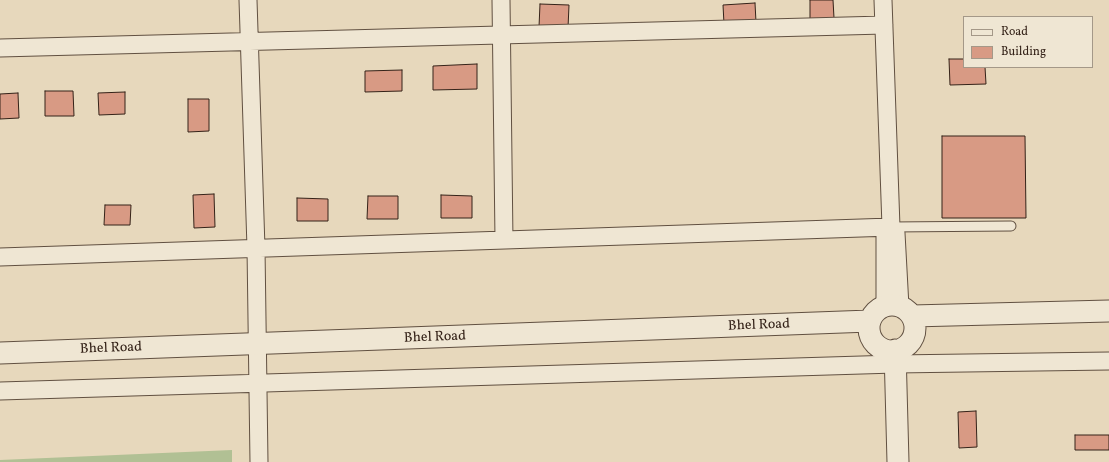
<!DOCTYPE html>
<html>
<head>
<meta charset="utf-8">
<style>
  body { margin:0 }
  #map { position:relative; width:1109px; height:462px; overflow:hidden; background:#e7d8bc; font-family:Vollkorn,serif }
  canvas { display:block }
  .legend { position:absolute; left:963px; top:16px; width:130px; height:52px; box-sizing:border-box; background:#efe6d3; border:1px solid #a49888; margin:0; padding:5px 7px; list-style:none; font-size:12px; color:#342218 }
  .legend li { display:flex; align-items:center; gap:8px; height:20px }
  .legend b { width:20px; border:1px solid #a49888 }
</style>
</head>
<body>
<div id="map">
<canvas width="1109" height="462"></canvas>
<ul class="legend">
<li><b style="height:5px;background:#efe6d3"></b>Road</li>
<li><b style="height:11px;background:#d89a84"></b>Building</li>
</ul>
</div>
<script>
const ctx = document.querySelector('canvas').getContext('2d');
ctx.lineJoin = 'round';
function fill(path, color) { ctx.fillStyle = color; ctx.fill(path, 'evenodd'); }
const toPath = rows => new Path2D(rows.map(r => 'M' + r).join(''));
function stroke(path, color, width, dash) { ctx.strokeStyle = color; ctx.lineWidth = width; ctx.lineCap = dash ? 'butt' : 'round'; ctx.setLineDash(dash || []); ctx.stroke(path); }
function write(font, color, halo, rows, align = 'center') {
  ctx.font = font + ' Vollkorn,serif'; ctx.lineWidth = 3; ctx.setLineDash([]); ctx.textBaseline = 'middle'; ctx.strokeStyle = halo; ctx.fillStyle = color; for (const [text, x, y, turn = 0] of rows) {
    ctx.save(); ctx.translate(x, y); ctx.rotate((+turn || 0) * Math.PI / 180); ctx.textAlign = isNaN(turn) ? turn : align; if (halo) ctx.strokeText(text, 0, 0); ctx.fillText(text, 0, 0); ctx.restore();
  }
}
const green = toPath([
  [232,450,232,462,0,462,0,460]
]);
const building = toPath([
  [810,0,833,0,834,18,810,19,810,0],
  [755,3,756,22,724,24,723,5,755,3],
  [540,4,569,5,568,28,539,27,540,4],
  [949,59,964,59,964,67,985,67,986,84,950,85,949,59],
  [477,64,477,89,433,90,433,66,477,64],
  [402,70,402,91,365,92,365,71,402,70],
  [45,91,73,91,74,116,45,116,45,91],
  [125,92,125,114,99,115,98,93,125,92],
  [18,93,19,118,0,119,0,94,18,93],
  [188,99,209,99,209,131,188,132,188,99],
  [942,136,1025,136,1026,218,942,218,942,136],
  [214,194,215,227,194,228,193,195,214,194],
  [441,195,472,196,472,218,441,218,441,195],
  [368,196,398,196,398,219,367,219,368,196],
  [297,198,328,199,328,221,297,221,297,198],
  [105,205,131,205,130,225,104,225,105,205],
  [976,411,977,447,959,448,958,412,976,411],
  [1075,435,1109,435,1109,450,1075,450,1075,435]
]);
const service = toPath([
  [891,227,1011,226]
]);
const minor = toPath([
  [248,0,256,248,259,462],
  [501,0,504,240],
  [883,0,891,227,896,233,900,307],
  [0,48,884,25],
  [0,257,891,227],
  [885,306,885,233,886,232],
  [0,391,895,364,1109,361]
]);
const tertiary = toPath([
  '869 328a23 23 0 1 1 46 0a23 23 0 1 1-46 0Z',
  [912,316,1109,311],
  [895,350,898,462],
  [0,353,870,321]
]);
const streetNames = [
  ["Bhel Road",759,326,-2],
  ["Bhel Road",435,338,-2],
  ["Bhel Road",111,349,-2]
];
fill(green, '#b1c094');
fill(building, '#d89a84');
stroke(building, '#342218', 1);
stroke(service, '#615041', 11);
stroke(minor, '#615041', 19);
stroke(tertiary, '#615041', 23);
stroke(service, '#efe6d3', 9);
stroke(minor, '#efe6d3', 17);
stroke(tertiary, '#efe6d3', 21);
write('14px', '#342218', '#efe6d3', streetNames);
</script>
</body>
</html>
